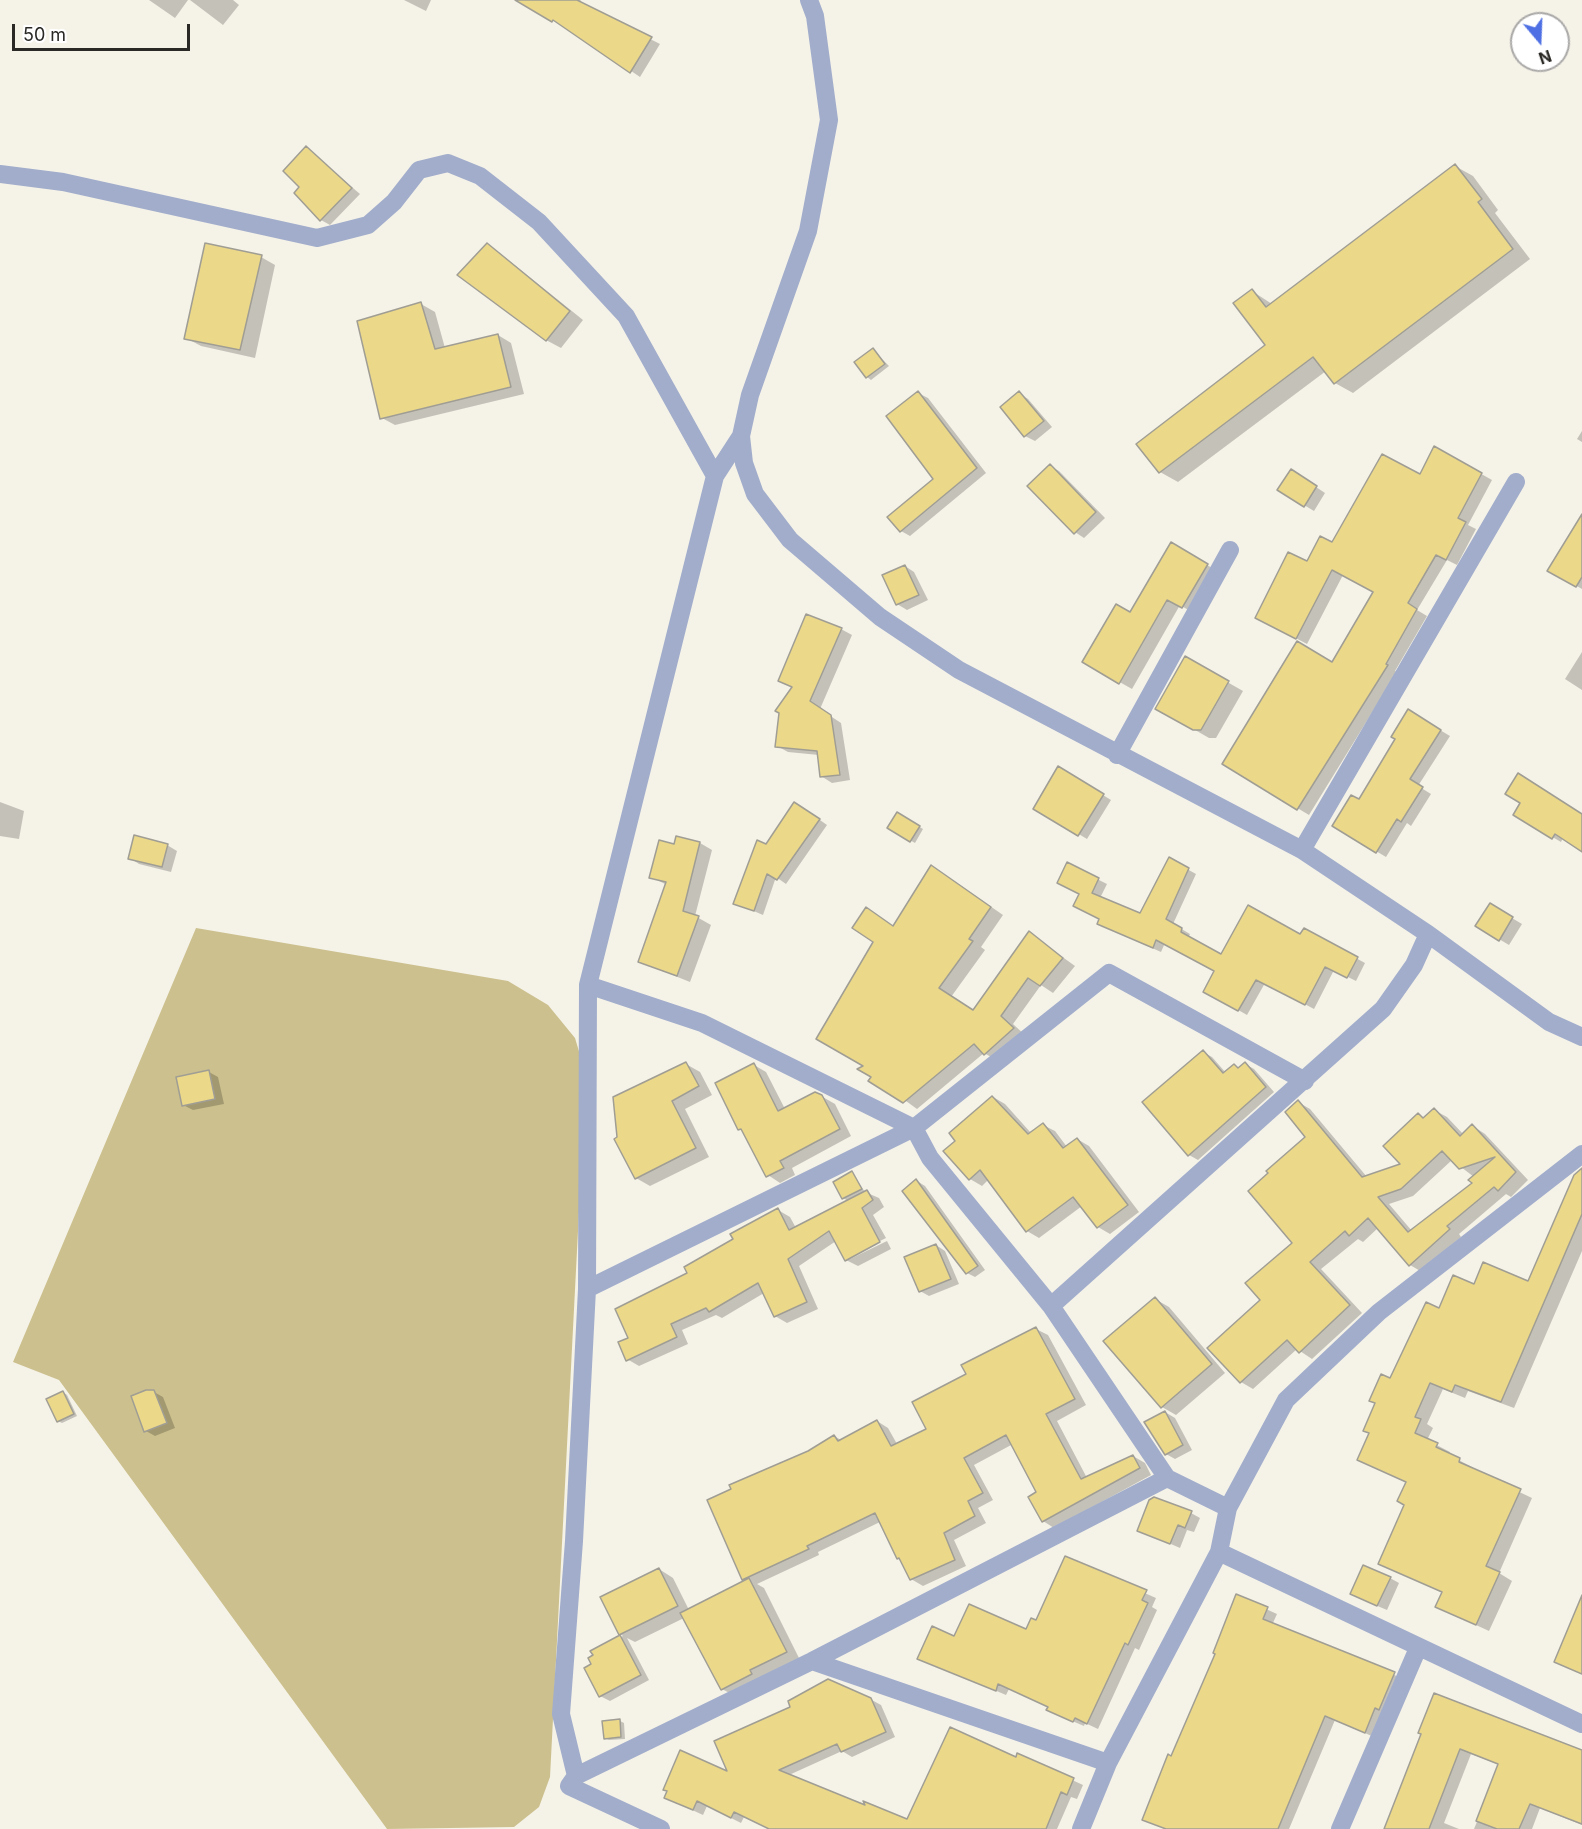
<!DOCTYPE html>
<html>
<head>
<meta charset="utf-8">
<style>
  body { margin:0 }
  #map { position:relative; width:1582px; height:1829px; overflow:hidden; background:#f5f2e8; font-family:Inter,sans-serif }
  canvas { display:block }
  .north { position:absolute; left:1510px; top:12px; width:60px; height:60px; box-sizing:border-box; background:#fff; border:2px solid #aaa9a8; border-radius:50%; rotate:161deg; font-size:16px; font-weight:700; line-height:24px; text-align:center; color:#2a2925 }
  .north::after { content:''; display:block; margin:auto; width:21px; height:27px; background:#4f70e4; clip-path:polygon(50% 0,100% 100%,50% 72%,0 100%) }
  .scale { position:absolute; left:12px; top:24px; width:178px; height:27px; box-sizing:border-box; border:3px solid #2a2925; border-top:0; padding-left:8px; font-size:18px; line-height:21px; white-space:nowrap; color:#2a2925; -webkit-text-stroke:4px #fff; paint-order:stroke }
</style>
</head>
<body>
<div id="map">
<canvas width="1582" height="1829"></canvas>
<div class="north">N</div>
<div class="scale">50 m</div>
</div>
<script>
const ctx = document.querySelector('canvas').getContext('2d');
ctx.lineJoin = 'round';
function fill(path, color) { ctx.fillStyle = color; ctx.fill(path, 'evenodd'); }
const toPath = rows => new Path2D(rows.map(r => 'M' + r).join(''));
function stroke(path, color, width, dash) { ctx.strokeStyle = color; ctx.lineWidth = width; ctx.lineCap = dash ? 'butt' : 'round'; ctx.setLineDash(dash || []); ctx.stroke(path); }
const green = toPath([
  [196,928,508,981,548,1005,575,1038,586,1075,550,1777,539,1807,514,1827,387,1829,59,1380,13,1362]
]);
const shadow = toPath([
  [149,0,188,0,175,18],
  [190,0,233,0,239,5,223,25],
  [404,0,431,0,426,11],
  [518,0,581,0,579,3,660,44,640,77,563,25],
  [306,148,360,194,330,225,321,220,296,193,301,187],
  [1455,166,1473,176,1498,210,1495,213,1530,259,1353,393,1335,383,1326,371,1178,482,1160,472,1267,345,1252,291,1272,304],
  [487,245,501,254,583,320,561,348,546,340],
  [261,257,275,265,255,358,201,346,186,338],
  [421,304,435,312,445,348,498,335,511,343,524,394,395,425,382,418],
  [873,350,889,366,871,380,867,377],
  [918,393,928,398,986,473,910,536,901,531,935,479],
  [1019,393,1028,399,1052,427,1035,441,1025,436],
  [1582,431,1582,442,1577,439],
  [1435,448,1492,480,1468,525,1476,529,1457,565,1447,560,1417,610,1427,616,1395,671,1397,672,1309,815,1224,764,1332,664,1375,591,1343,575,1307,644,1267,623,1308,563,1420,476],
  [1050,466,1059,471,1105,518,1084,538,1075,532],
  [1301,477,1325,493,1314,511,1304,505],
  [1582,529,1582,589,1549,570],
  [1171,544,1219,572,1195,614,1180,605,1132,689,1084,662,1131,614],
  [905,566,914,572,928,600,907,610,897,604],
  [841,629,852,635,820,709,841,723,850,780,832,783,821,776,819,755,788,752,777,746],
  [1582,652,1582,690,1565,679],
  [1185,658,1243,691,1216,738,1209,738,1157,708],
  [1408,711,1450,736,1418,786,1431,794,1411,826,1407,823,1386,857,1334,826,1359,801,1397,739],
  [1059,768,1111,800,1087,839,1035,808],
  [1518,775,1582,814,1582,849,1563,838,1561,842,1515,815,1523,803],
  [0,802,24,811,19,839,0,836],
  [803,808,827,825,786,884,776,877,763,915,735,903,766,846],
  [898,814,923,829,915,843,889,828],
  [700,843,712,850,695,916,711,925,690,982,640,962,667,885,651,877,675,845],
  [167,845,177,851,171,872,139,864,130,858],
  [1169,859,1196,874,1173,924,1190,934,1188,938,1222,956,1301,936,1304,930,1365,963,1356,981,1334,970,1314,1009,1265,983,1247,1015,1205,991,1216,971,1165,943,1161,952,1107,928,1081,894,1067,864,1107,884,1100,898,1140,915],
  [944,874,1003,915,981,947,985,950,951,997,974,1011,1029,933,1075,966,1053,993,1041,985,1013,1024,1026,1036,998,1061,984,1053,917,1109,873,1077,866,1066,875,942,867,909,894,927],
  [1490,905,1522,924,1509,945,1477,926],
  [1203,1052,1212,1057,1226,1073,1245,1064,1254,1069,1274,1092,1198,1160,1189,1155],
  [686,1064,700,1072,712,1095,685,1109,709,1157,650,1186,636,1178],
  [754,1065,766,1072,785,1109,821,1096,835,1104,851,1136,792,1168,795,1175,780,1183,768,1175,745,1132,740,1129],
  [209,1072,218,1077,224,1104,193,1110,183,1105],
  [993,1097,1005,1104,1031,1133,1043,1125,1055,1131,1067,1147,1077,1139,1089,1146,1139,1212,1110,1234,1098,1227,1082,1206,1039,1238,1027,1231,988,1180,982,1186,970,1179,957,1141],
  [1298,1102,1310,1109,1367,1177,1402,1164,1419,1115,1425,1119,1434,1110,1447,1117,1464,1135,1473,1126,1485,1134,1528,1180,1511,1197,1506,1194,1459,1234,1461,1237,1422,1272,1410,1265,1378,1228,1363,1242,1358,1239,1321,1269,1362,1313,1312,1359,1297,1349,1253,1389,1241,1382,1262,1300,1294,1243,1308,1137],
  [1452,1160,1474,1177,1474,1184,1412,1231,1389,1204,1413,1196],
  [852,1173,865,1192,879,1198,884,1207,873,1215,886,1238,850,1256,850,1259,887,1241,891,1249,858,1266,846,1260,836,1241,799,1266,818,1309,787,1323,775,1316,764,1293,722,1318,716,1315,682,1330,688,1344,639,1366,627,1359,630,1338,689,1273,778,1210,790,1217,796,1228,848,1201,843,1198],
  [917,1181,925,1186,985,1270,975,1277,967,1273],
  [1582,1187,1582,1251,1514,1408,1468,1391,1465,1398,1443,1389,1427,1424,1433,1428,1427,1440,1450,1452,1449,1455,1472,1467,1471,1469,1532,1498,1499,1573,1512,1581,1489,1631,1437,1607,1443,1593,1380,1564,1406,1505,1407,1483,1359,1459,1391,1380,1439,1310,1475,1286,1528,1283],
  [936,1245,945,1251,959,1284,929,1296,920,1291],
  [1155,1299,1169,1307,1225,1373,1176,1415,1162,1407],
  [1036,1329,1048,1335,1086,1405,1057,1421,1087,1478,1133,1456,1145,1463,1151,1475,1054,1528,1043,1521,1038,1493,1013,1444,974,1465,993,1500,978,1508,986,1523,954,1540,966,1566,923,1586,911,1579,880,1522,818,1552,819,1555,757,1584,764,1588,800,1660,737,1697,722,1689,684,1618,635,1642,627,1638,649,1680,610,1701,600,1696,592,1651,623,1636,620,1634,659,1569,673,1578,689,1610,747,1581,743,1579,808,1452,834,1436,841,1440,877,1421,888,1428,897,1444,928,1430,968,1374],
  [63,1392,67,1395,77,1416,62,1423,58,1421],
  [154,1392,163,1397,175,1428,155,1436,146,1431],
  [1165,1412,1175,1418,1192,1450,1175,1459,1166,1454],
  [1191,1513,1200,1518,1194,1532,1187,1530,1180,1548,1139,1530],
  [1065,1558,1156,1598,1152,1607,1157,1610,1139,1650,1135,1648,1098,1729,1085,1723,1084,1726,1058,1715,1049,1707,1009,1689,1006,1695,919,1658,955,1638,1027,1631,1037,1622],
  [1390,1578,1399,1583,1387,1610,1361,1599],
  [1237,1596,1277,1614,1272,1625,1404,1679,1374,1737,1335,1720,1289,1829,1165,1829,1144,1819,1217,1653],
  [870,1699,881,1705,895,1737,852,1757,842,1751,789,1775,908,1821,1017,1759,1018,1755,1083,1785,1077,1799,1071,1797,1057,1829,770,1829,744,1817,741,1823,707,1806,703,1815,666,1798,730,1774],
  [620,1721,624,1723,625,1739,609,1740,605,1738],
  [1423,1734,1582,1752,1582,1825,1540,1808,1532,1829,1474,1829,1500,1765,1471,1754,1444,1823,1459,1829,1385,1829]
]);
const building = toPath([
  [515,0,577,0,652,37,630,73,553,20,552,22,515,0],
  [306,146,352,188,320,221,294,193,299,187,283,171,306,146],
  [1455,164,1482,199,1478,202,1513,249,1334,384,1313,357,1159,473,1136,444,1265,345,1233,303,1252,289,1266,307,1455,164],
  [205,243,262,255,240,350,184,339,205,243],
  [487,243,570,311,546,341,457,275,487,243],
  [421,302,435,349,498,334,511,387,380,419,357,321,421,302],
  [873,348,885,364,866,378,854,362,873,348],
  [918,391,977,468,900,532,887,517,933,479,886,416,918,391],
  [1019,391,1044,421,1024,437,1000,407,1019,391],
  [1434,446,1482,473,1458,518,1466,522,1446,560,1436,555,1408,603,1417,609,1386,664,1388,665,1297,810,1222,764,1297,641,1332,662,1373,592,1332,570,1296,639,1255,618,1288,552,1307,561,1320,536,1332,542,1382,454,1420,474,1434,446],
  [1050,464,1096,512,1074,534,1027,486,1050,464],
  [1291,469,1317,486,1304,507,1277,490,1291,469],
  [1582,514,1582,577,1576,587,1547,571,1582,514],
  [1171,542,1208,564,1182,608,1167,600,1119,684,1082,662,1116,604,1130,612,1171,542],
  [905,565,919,595,896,605,882,575,905,565],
  [806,614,842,628,810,701,831,715,840,775,820,777,817,751,775,747,779,713,775,711,792,687,778,681,806,614],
  [1185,656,1229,681,1201,730,1193,730,1155,709,1185,656],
  [1408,709,1441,730,1410,779,1423,787,1401,822,1397,819,1376,853,1332,826,1351,795,1359,799,1395,739,1391,737,1408,709],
  [1058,766,1104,794,1078,836,1033,809,1058,766],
  [1518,773,1582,814,1582,852,1555,834,1552,839,1513,815,1520,803,1505,794,1518,773],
  [794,802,820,819,777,880,767,874,754,911,733,904,757,840,766,844,794,802],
  [897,812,920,826,910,842,887,828,897,812],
  [134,835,168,844,162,867,128,859,134,835],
  [676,836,700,842,683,911,699,916,677,976,638,962,666,882,649,878,659,840,674,844,676,836],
  [1169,857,1189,868,1166,919,1182,928,1181,932,1221,954,1248,905,1300,934,1304,928,1358,957,1347,978,1325,967,1305,1005,1256,980,1238,1011,1203,992,1214,971,1156,940,1153,948,1097,924,1099,919,1073,906,1079,894,1057,883,1067,862,1099,878,1092,893,1140,913,1169,857],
  [931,865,991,907,969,939,973,941,939,988,973,1010,1029,931,1063,958,1040,986,1028,978,1001,1016,1014,1028,984,1055,974,1044,903,1103,868,1081,871,1077,857,1069,863,1066,816,1039,873,942,852,928,866,907,893,926,931,865],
  [1490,903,1513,917,1499,941,1475,926,1490,903],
  [1203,1050,1223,1073,1234,1064,1238,1068,1245,1062,1266,1087,1188,1156,1142,1102,1203,1050],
  [686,1062,699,1086,672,1101,696,1148,635,1179,614,1139,617,1137,613,1097,686,1062],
  [754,1063,778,1111,815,1092,822,1095,840,1129,780,1161,784,1168,766,1177,741,1129,738,1130,715,1083,754,1063],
  [209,1070,215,1099,182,1106,176,1077,209,1070],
  [992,1096,1028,1134,1043,1123,1063,1148,1077,1138,1128,1205,1097,1228,1073,1197,1026,1232,980,1170,969,1180,943,1151,955,1141,949,1133,992,1096],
  [1298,1100,1362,1177,1400,1164,1383,1146,1418,1113,1423,1118,1434,1108,1460,1136,1472,1124,1516,1172,1498,1191,1494,1187,1447,1226,1450,1229,1409,1266,1368,1218,1349,1236,1345,1231,1310,1262,1350,1305,1299,1353,1287,1340,1240,1383,1207,1348,1260,1300,1245,1283,1292,1243,1248,1191,1268,1173,1266,1171,1305,1137,1285,1112,1298,1100],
  [1442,1151,1459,1169,1495,1157,1468,1180,1472,1183,1408,1232,1378,1197,1401,1189,1442,1151],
  [1582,1168,1582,1214,1501,1402,1455,1385,1452,1392,1430,1383,1415,1417,1421,1419,1415,1433,1438,1443,1436,1447,1460,1458,1459,1462,1521,1489,1486,1566,1500,1572,1476,1625,1435,1607,1442,1592,1378,1564,1404,1505,1397,1501,1406,1482,1357,1460,1369,1433,1363,1431,1375,1403,1369,1401,1381,1374,1390,1378,1426,1302,1439,1308,1453,1275,1474,1284,1483,1262,1528,1281,1574,1175,1582,1168],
  [852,1171,862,1189,842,1199,833,1182,852,1171],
  [916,1179,978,1266,966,1274,902,1191,916,1179],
  [867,1190,873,1200,862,1208,880,1242,845,1261,829,1231,788,1259,807,1302,774,1317,758,1283,709,1312,706,1308,671,1324,677,1337,626,1361,618,1342,628,1338,615,1309,687,1273,684,1267,733,1239,730,1234,778,1208,789,1230,867,1190],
  [936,1244,951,1279,919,1292,904,1257,936,1244],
  [1155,1297,1212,1364,1161,1408,1103,1341,1155,1297],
  [1036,1327,1075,1399,1046,1414,1081,1479,1133,1455,1140,1468,1042,1522,1028,1497,1036,1492,1006,1435,964,1458,983,1493,968,1501,975,1516,944,1533,955,1560,910,1580,899,1558,897,1559,875,1513,807,1546,809,1549,742,1580,707,1500,731,1489,729,1485,808,1451,834,1435,838,1441,877,1420,891,1446,926,1429,912,1402,966,1374,961,1365,1036,1327],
  [146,1390,154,1390,167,1423,144,1432,131,1396,146,1390],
  [63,1391,74,1414,57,1422,46,1399,63,1391],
  [1165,1411,1183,1445,1165,1455,1144,1422,1165,1411],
  [1154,1497,1192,1511,1185,1528,1178,1525,1170,1544,1137,1531,1149,1500,1154,1497],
  [1065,1556,1147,1590,1142,1600,1148,1603,1128,1645,1125,1643,1087,1724,1075,1718,1073,1722,1046,1710,1048,1707,998,1684,996,1691,917,1659,932,1626,954,1636,969,1604,1026,1629,1031,1618,1036,1620,1065,1556],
  [1363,1565,1391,1577,1377,1606,1350,1594,1363,1565],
  [659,1568,678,1606,619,1635,600,1597,659,1568],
  [749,1578,787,1652,750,1670,752,1674,721,1690,680,1613,749,1578],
  [1236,1594,1268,1607,1263,1619,1395,1672,1379,1710,1375,1708,1365,1733,1325,1716,1278,1829,1166,1829,1142,1820,1168,1754,1171,1756,1215,1654,1213,1653,1236,1594],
  [1582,1595,1582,1674,1554,1662,1582,1595],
  [620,1635,641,1675,599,1697,584,1668,591,1664,588,1658,593,1655,590,1651,620,1635],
  [828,1679,871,1698,886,1732,841,1752,837,1744,779,1770,865,1805,863,1801,907,1819,950,1727,1016,1757,1017,1753,1074,1778,1067,1795,1061,1792,1046,1829,769,1829,734,1812,731,1818,697,1801,693,1810,664,1798,667,1791,663,1790,680,1750,727,1771,714,1741,790,1707,788,1701,828,1679],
  [1434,1693,1582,1750,1582,1824,1530,1804,1519,1829,1497,1829,1476,1821,1498,1764,1460,1749,1429,1829,1384,1829,1421,1734,1418,1733,1434,1693],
  [620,1719,621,1737,604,1739,602,1721,620,1719]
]);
const minor = toPath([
  [809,0,815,16,829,120,808,231,750,395,741,436,744,463,755,494,790,540,880,617,959,670,1302,850,1428,934,1549,1022,1582,1037],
  [0,174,63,182,317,238,368,225,394,202,419,170,448,163,480,176,539,222,626,316,715,476],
  [1117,755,1230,550],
  [1302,850,1516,482],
  [588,985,702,1023,914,1128,930,1158,1051,1306,1167,1478,1228,1508,1219,1552,1582,1724],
  [587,1289,914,1128,1109,973,1305,1081],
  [1051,1306,1383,1009,1414,965,1428,934],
  [1228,1508,1286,1400,1379,1312,1582,1154],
  [812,1661,1108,1763],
  [576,1776,812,1661,1167,1478],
  [661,1829,569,1786,576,1776,561,1714,574,1541,587,1289,588,985,715,476,741,436],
  [1081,1829,1108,1763,1219,1552],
  [1340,1829,1418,1648]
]);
fill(green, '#ccc08e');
fill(shadow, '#0003');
fill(building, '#ebd889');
stroke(building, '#a09e94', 1.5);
stroke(minor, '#a1adcb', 18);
</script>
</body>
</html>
